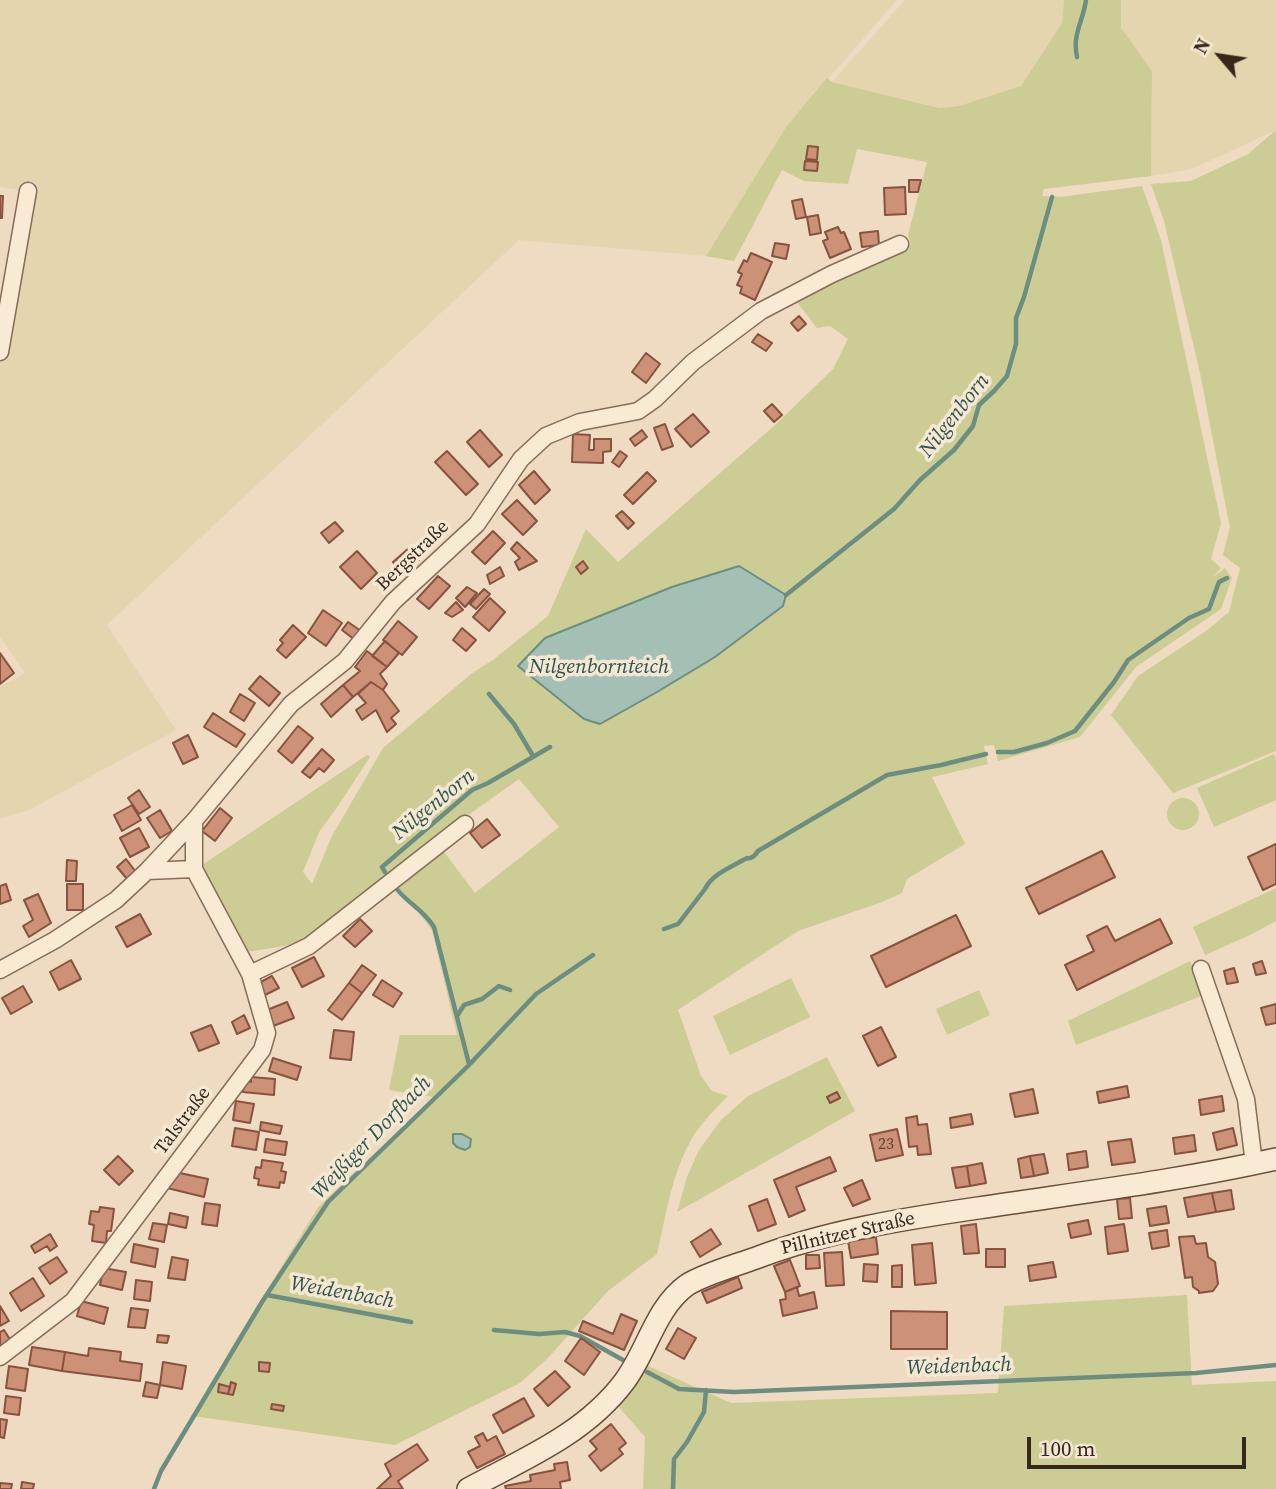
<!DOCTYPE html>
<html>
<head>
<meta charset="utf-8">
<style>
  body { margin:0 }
  #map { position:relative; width:1276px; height:1489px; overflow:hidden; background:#eedbc1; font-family:"Source Serif 4",serif }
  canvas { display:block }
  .north { position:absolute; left:1185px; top:21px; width:70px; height:70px; -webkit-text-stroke:5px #f5e7d1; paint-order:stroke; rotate:299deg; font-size:19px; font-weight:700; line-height:28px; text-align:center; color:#37271d }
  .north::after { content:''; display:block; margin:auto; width:24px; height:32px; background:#37271d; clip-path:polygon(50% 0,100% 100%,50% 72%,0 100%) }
  .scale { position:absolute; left:1027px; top:1437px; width:219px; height:32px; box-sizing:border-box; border:4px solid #37271d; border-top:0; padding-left:9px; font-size:21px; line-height:24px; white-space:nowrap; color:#37271d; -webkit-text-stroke:5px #f5e7d1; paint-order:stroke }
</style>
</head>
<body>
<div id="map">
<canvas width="1276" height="1489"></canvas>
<div class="north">N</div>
<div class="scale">100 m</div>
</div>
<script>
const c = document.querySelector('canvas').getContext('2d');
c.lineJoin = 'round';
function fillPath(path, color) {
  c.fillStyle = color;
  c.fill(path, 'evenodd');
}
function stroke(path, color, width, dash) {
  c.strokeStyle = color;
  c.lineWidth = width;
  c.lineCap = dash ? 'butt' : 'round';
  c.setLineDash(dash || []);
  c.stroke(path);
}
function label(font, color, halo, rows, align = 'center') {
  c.font = font + ' "Source Serif 4",serif';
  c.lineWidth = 7;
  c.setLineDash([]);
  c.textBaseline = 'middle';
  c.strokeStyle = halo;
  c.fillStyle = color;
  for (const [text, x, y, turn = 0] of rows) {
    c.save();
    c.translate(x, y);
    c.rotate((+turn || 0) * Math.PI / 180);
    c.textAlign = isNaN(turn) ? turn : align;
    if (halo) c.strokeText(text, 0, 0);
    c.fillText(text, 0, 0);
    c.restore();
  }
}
const farmland = new Path2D(`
  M 0,0 L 897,0 L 786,127 L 706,256 L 519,240 L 107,625 L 176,730 L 29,810 L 0,819 L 0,687 L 25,673 L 0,637 L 0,352 L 27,191 L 0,187 Z
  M 905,0 L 1064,0 L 1062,23 L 1021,86 L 959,106 L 939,108 L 832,82 Z
  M 1121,0 L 1276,0 L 1276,130 L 1192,169 L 1151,176 L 1152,71 L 1120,28 Z`);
const green = new Path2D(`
  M 1064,0 L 1121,0 L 1121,28 L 1152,71 L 1151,176 L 1044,189 L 1042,196 L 1060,197 L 1142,186 L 1161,240 L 1221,523 L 1211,559 L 1221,568 L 1213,577 L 1225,568 L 1232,578 L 1221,609 L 1136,667 L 1080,737 L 998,761 L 994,745 L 984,746 L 988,764 L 932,777 L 965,844 L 907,879 L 902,893 L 882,902 L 798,931 L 678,1010 L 701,1076 L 712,1091 L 728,1096 C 713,1111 696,1128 687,1148 C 671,1179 665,1220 657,1254 L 608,1291 L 548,1358 L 520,1383 L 395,1445 L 193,1416 L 234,1343 L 319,1206 L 434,1097 L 389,1090 L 400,1035 L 457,1035 L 432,930 L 397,885 L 441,848 L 475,893 L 559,827 L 519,779 L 460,821 L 311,938 L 285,946 L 246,952 L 199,867 L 367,755 L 370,757 L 338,806 L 319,832 L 303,872 L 312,884 L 332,836 L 383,748 L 471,674 L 494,659 L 548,616 L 586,529 L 618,562 L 774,426 L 833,369 L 848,339 L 830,326 L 817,328 L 794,298 L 911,245 L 908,235 L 927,162 L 857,149 L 848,184 L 804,181 L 782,170 L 734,261 L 706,256 L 786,127 L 827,78 L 832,82 L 939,108 L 959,106 L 1021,86 L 1062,23 ZM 739,566 L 783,606 L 715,657 L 657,692 L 584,719 L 568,705 L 575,625 L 672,587 Z
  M 1276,130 L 1276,751 L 1173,793 L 1111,715 L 1138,676 L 1206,631 L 1229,612 L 1240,568 L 1223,555 L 1230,527 L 1227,513 L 1200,373 L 1164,221 L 1151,184 L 1191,181 L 1248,154 Z
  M 1274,754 L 1276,759 L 1276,800 L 1214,827 L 1197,788 Z
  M1167 814a16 16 0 1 1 32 0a16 16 0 1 1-32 0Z
  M 1276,888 L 1276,921 L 1250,935 L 1205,955 L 1193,927 Z
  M 1190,961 L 1204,995 L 1076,1045 L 1068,1021 Z
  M 791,978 L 810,1017 L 730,1055 L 713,1016 Z
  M 979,990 L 990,1015 L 947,1035 L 936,1009 Z
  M 827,1057 L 855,1111 L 677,1212 L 687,1177 L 699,1150 L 721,1120 L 748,1096 Z
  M 1187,1295 L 1192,1385 L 1276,1381 L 1276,1489 L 643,1489 L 645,1437 L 618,1406 L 634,1387 L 646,1365 L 731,1403 L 998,1393 L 1004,1306 Z`);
const water = new Path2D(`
  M 739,566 L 786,595 L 783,606 L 715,657 L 657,692 L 600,724 L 584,719 L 518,666 L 545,638 L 672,587 Z
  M 453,1134 L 462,1134 L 471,1139 L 470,1147 L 465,1150 L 457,1147 L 453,1143 Z`);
const stream = new Path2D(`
  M 1077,57 C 1072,34 1083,22 1086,0
  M 786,595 L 894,509 L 920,480 L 954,450 L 973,426 L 979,405 L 994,391 L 1007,376 L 1016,344 L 1016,318 L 1024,297 L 1052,197
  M 489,694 L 514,724 L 533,756
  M 998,752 L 1014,752 L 1047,743 L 1075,731 L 1114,682 L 1128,660 L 1189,618 L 1209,609 L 1219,582 L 1227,578
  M 385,872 L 382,867 L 472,790 L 488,783 L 550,747
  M 396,888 C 408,904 422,908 434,927 L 469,1064
  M 664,929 L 678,924 L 705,889 C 712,874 733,866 747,858 C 752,859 755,856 758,851 L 887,775 L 941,765 L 986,754
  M 457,1016 L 464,1005 L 482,999 L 499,986 L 510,990
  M 267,1295 L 411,1322
  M 494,1330 L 539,1334 L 565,1332 L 580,1336 L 623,1360
  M 647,1372 L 679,1389 L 734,1392 L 1196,1373 L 1276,1365
  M 154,1489 L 161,1471 L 262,1302 L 328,1202 L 468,1066 L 536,994 L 593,955
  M 673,1489 L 674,1459 L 687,1442 L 704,1412 L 706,1390`);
const building = new Path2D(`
  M 808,146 L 818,147 L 817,160 L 806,159 Z
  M 805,161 L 818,162 L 817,171 L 804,170 Z
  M 909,180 L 921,180 L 918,192 L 909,192 Z
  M 905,187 L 906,214 L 885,215 L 884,188 Z
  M 0,196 L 3,196 L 2,218 L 0,218 Z
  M 802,199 L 806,217 L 796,219 L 792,201 Z
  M 818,215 L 821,233 L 810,235 L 807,217 Z
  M 838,227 L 841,233 L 844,232 L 851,249 L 830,258 L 823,241 L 828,239 L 825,232 Z
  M 878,231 L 879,245 L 862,247 L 860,233 Z
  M 775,243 L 789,245 L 786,259 L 772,256 Z
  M 751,253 L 772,262 L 755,300 L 740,293 L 742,287 L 737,285 L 742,274 L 738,272 L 744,260 L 747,262 Z
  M 799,316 L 806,324 L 798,331 L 791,323 Z
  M 758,334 L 772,343 L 766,351 L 752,342 Z
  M 646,353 L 660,364 L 646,383 L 632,372 Z
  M 772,404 L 782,415 L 774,422 L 764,411 Z
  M 693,414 L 709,432 L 691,447 L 675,429 Z
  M 665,424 L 673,446 L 662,450 L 654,428 Z
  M 480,430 L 502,455 L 489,467 L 467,442 Z
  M 642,430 L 647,437 L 635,446 L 630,439 Z
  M 573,434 L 590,435 L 589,450 L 594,450 L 594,439 L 611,439 L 611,451 L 603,452 L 603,463 L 572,462 Z
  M 447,451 L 478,484 L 466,495 L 435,462 Z
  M 620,451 L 627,456 L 619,467 L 612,462 Z
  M 534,471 L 550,490 L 535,504 L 519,485 Z
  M 647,472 L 656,481 L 633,504 L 624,495 Z
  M 517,500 L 537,521 L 523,535 L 502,514 Z
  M 622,511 L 634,523 L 628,529 L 616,516 Z
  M 335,522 L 343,531 L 329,543 L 321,533 Z
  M 493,531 L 505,543 L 485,564 L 472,552 Z
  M 517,542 L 537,561 L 519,570 L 515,562 L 520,558 L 511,549 Z
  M 409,548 L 419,560 L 403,573 L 393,562 Z
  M 357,551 L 377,573 L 361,589 L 340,567 Z
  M 583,561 L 588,568 L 581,574 L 576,567 Z
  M 500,567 L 504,576 L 490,584 L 487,575 Z
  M 438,576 L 450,586 L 429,609 L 417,599 Z
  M 467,587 L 477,593 L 465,607 L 456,598 Z
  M 484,589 L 490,594 L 476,609 L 470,604 Z
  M 490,598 L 505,612 L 489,631 L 473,617 Z
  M 456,602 L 463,610 L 452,617 L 445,613 Z
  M 323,610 L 342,623 L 326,646 L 308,633 Z
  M 398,621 L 417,637 L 402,655 L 383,640 Z
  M 348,622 L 361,631 L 355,640 L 342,630 Z
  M 293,625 L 306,637 L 286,658 L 277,650 L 283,643 L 280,640 Z
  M 462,628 L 476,640 L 466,651 L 453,640 Z
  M 385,641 L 399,653 L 387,667 L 372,656 Z
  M 367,651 L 387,667 L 380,674 L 387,684 L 383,690 L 371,682 L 353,697 L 343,685 L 360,671 L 355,667 Z
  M 0,653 L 14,673 L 0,684 Z
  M 260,676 L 280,693 L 269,706 L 249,689 Z
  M 371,682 L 383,690 L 399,711 L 391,718 L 396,724 L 387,732 L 376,710 L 362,720 L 356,710 L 366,703 L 358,694 Z
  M 343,685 L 353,697 L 331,717 L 321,704 Z
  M 240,694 L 255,703 L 244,721 L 230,712 Z
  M 213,713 L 245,734 L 236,747 L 204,727 Z
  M 298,726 L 313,738 L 292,763 L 278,751 Z
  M 188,735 L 198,757 L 183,764 L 173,743 Z
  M 322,749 L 334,760 L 324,772 L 319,768 L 310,778 L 302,772 Z
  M 139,790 L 150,807 L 139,814 L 128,798 Z
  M 132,805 L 141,820 L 122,831 L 114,815 Z
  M 220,808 L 232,818 L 215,841 L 202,831 Z
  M 160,810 L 172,831 L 160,838 L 147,818 Z
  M 487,819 L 500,835 L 482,848 L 470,833 Z
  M 139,828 L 149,847 L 130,857 L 120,838 Z
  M 1276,844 L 1276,884 L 1263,890 L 1248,857 Z
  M 1102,851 L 1115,877 L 1039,914 L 1026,888 Z
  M 126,859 L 136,872 L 127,879 L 117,867 Z
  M 67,860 L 77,861 L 76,881 L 66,881 Z
  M 6,884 L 11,900 L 0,904 L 0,886 Z
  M 67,884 L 83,884 L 83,910 L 67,910 Z
  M 38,894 L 51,923 L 29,937 L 23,926 L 33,920 L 24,900 Z
  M 140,914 L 151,934 L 127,947 L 116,927 Z
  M 956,915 L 971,946 L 886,987 L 871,956 Z
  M 360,919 L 372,931 L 355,947 L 343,936 Z
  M 1160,919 L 1172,943 L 1077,990 L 1065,965 L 1094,951 L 1087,936 L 1107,926 L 1115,941 Z
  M 314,957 L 324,976 L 302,987 L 292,968 Z
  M 71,960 L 81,979 L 59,990 L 50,972 Z
  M 1262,961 L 1266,973 L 1256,975 L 1253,964 Z
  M 362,965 L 376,975 L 362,993 L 349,983 Z
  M 1234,968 L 1238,982 L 1227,984 L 1224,971 Z
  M 272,976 L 279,988 L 265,995 L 259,983 Z
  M 382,980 L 402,993 L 393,1007 L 373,995 Z
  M 349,983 L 362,993 L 342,1020 L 328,1010 Z
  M 23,986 L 32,1002 L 11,1014 L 2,998 Z
  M 287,1002 L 294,1018 L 273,1026 L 267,1010 Z
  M 1276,1004 L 1276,1023 L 1266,1025 L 1261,1008 Z
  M 244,1015 L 250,1028 L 237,1034 L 232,1022 Z
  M 211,1025 L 219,1043 L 199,1051 L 191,1033 Z
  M 881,1027 L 896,1057 L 878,1066 L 863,1036 Z
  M 334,1030 L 354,1032 L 351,1060 L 330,1058 Z
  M 273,1058 L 301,1067 L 297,1080 L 269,1071 Z
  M 251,1077 L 275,1079 L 274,1095 L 243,1092 L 244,1081 L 251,1082 Z
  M 1127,1086 L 1129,1097 L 1099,1103 L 1097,1092 Z
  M 1033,1089 L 1038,1113 L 1015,1117 L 1010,1094 Z
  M 837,1092 L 840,1098 L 830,1103 L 827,1097 Z
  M 1222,1096 L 1224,1111 L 1201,1115 L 1199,1100 Z
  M 236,1101 L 254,1104 L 250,1123 L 233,1120 Z
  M 971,1114 L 973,1124 L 951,1128 L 950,1118 Z
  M 917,1116 L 918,1125 L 927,1124 L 931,1154 L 918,1155 L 917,1146 L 909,1147 L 906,1118 Z
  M 261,1122 L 282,1126 L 280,1134 L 260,1130 Z
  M 235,1128 L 259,1132 L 256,1150 L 232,1146 Z
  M 1233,1128 L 1237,1145 L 1217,1150 L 1213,1133 Z
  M 897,1129 L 903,1155 L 876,1161 L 870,1135 Z
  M 1194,1135 L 1196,1151 L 1175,1154 L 1173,1138 Z
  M 266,1139 L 287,1142 L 285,1155 L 264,1152 Z
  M 1131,1139 L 1135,1162 L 1112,1165 L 1108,1142 Z
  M 1086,1151 L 1088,1167 L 1069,1170 L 1067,1154 Z
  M 1044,1154 L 1048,1173 L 1034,1176 L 1030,1156 Z
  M 118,1156 L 133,1171 L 119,1185 L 104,1170 Z
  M 1030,1156 L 1034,1176 L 1021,1178 L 1018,1159 Z
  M 830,1157 L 836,1171 L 796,1187 L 805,1210 L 789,1217 L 774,1180 Z
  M 262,1160 L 283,1163 L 281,1171 L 286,1172 L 284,1183 L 280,1182 L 279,1188 L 258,1185 L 259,1179 L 254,1178 L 256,1167 L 261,1168 Z
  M 982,1163 L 986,1183 L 970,1186 L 967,1166 Z
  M 967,1166 L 970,1186 L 956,1188 L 952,1168 Z
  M 175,1172 L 208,1179 L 204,1197 L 163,1187 Z
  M 862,1180 L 870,1199 L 853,1206 L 844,1188 Z
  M 1231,1190 L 1234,1209 L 1216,1212 L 1212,1193 Z
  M 1212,1193 L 1216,1212 L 1188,1217 L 1184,1198 Z
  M 1130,1198 L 1132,1218 L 1119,1219 L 1117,1199 Z
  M 767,1199 L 776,1224 L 758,1231 L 749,1206 Z
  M 205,1203 L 220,1205 L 217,1226 L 202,1224 Z
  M 1166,1206 L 1169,1223 L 1150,1226 L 1147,1209 Z
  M 100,1207 L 114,1209 L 111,1231 L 107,1231 L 106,1243 L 92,1241 L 94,1225 L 89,1224 L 91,1211 L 99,1212 Z
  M 170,1213 L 188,1217 L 186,1228 L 168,1224 Z
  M 1088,1220 L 1091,1234 L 1071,1238 L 1068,1224 Z
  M 153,1223 L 167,1225 L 164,1242 L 149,1239 Z
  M 976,1224 L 979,1253 L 964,1254 L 961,1226 Z
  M 1124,1224 L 1128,1251 L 1108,1254 L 1105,1227 Z
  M 711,1229 L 721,1244 L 700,1257 L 691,1242 Z
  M 1167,1230 L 1169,1246 L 1152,1249 L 1149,1233 Z
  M 50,1234 L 57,1246 L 50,1251 L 47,1246 L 35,1253 L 31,1246 Z
  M 1194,1236 L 1196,1244 L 1206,1243 L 1208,1257 L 1215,1262 L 1218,1284 L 1213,1291 L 1199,1293 L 1199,1291 L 1193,1287 L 1192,1277 L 1185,1278 L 1179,1237 Z
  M 876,1237 L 878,1254 L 851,1258 L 848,1241 Z
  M 932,1243 L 936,1283 L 915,1285 L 912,1245 Z
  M 134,1244 L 158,1249 L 155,1267 L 131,1262 Z
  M 986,1249 L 1005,1249 L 1005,1267 L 986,1267 Z
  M 842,1252 L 844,1285 L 826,1286 L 824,1253 Z
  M 806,1255 L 819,1255 L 820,1268 L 806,1269 Z
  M 57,1257 L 67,1272 L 50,1284 L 39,1268 Z
  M 172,1257 L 188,1260 L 185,1280 L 168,1278 Z
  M 790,1260 L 800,1286 L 785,1292 L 774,1266 Z
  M 1053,1262 L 1056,1277 L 1030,1281 L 1028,1266 Z
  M 864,1264 L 878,1265 L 877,1282 L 863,1281 Z
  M 902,1265 L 902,1287 L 892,1287 L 892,1266 Z
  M 103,1268 L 126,1272 L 122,1290 L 100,1285 Z
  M 738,1277 L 742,1288 L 707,1303 L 702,1292 Z
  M 33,1278 L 44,1296 L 21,1311 L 10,1293 Z
  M 136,1280 L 152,1282 L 150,1301 L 134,1299 Z
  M 797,1287 L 799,1296 L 814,1292 L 817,1308 L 783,1316 L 780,1300 L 786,1299 L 785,1292 Z
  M 81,1301 L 108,1308 L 104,1324 L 77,1316 Z
  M 0,1306 L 9,1321 L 0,1326 Z
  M 131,1308 L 148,1310 L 145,1328 L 128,1327 Z
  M 891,1311 L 947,1312 L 947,1349 L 891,1349 Z
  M 621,1314 L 637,1321 L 624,1350 L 579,1331 L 583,1321 L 613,1334 Z
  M 678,1328 L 696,1338 L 684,1359 L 666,1349 Z
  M 4,1330 L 11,1341 L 0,1347 L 0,1332 Z
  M 158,1335 L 169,1336 L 167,1343 L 157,1342 Z
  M 581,1338 L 600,1352 L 584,1375 L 565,1361 Z
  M 32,1347 L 65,1352 L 62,1371 L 29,1365 Z
  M 89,1348 L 121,1352 L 120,1361 L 142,1364 L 140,1381 L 62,1371 L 65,1352 L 88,1356 Z
  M 163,1362 L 186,1366 L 182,1389 L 160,1385 Z
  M 259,1362 L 270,1363 L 269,1372 L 259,1371 Z
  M 9,1366 L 28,1369 L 25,1391 L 6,1388 Z
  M 555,1371 L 570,1387 L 548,1406 L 534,1389 Z
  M 146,1382 L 160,1385 L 157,1398 L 143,1396 Z
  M 231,1382 L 236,1384 L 233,1395 L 228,1394 Z
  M 219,1384 L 230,1387 L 228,1394 L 218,1392 Z
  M 6,1396 L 21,1398 L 19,1415 L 4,1413 Z
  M 524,1398 L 534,1416 L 503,1433 L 493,1415 Z
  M 272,1404 L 284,1406 L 283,1411 L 271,1409 Z
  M 0,1419 L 7,1420 L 4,1438 L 0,1437 Z
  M 611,1424 L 626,1443 L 619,1449 L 623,1454 L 601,1471 L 589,1456 L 597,1449 L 590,1441 Z
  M 483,1433 L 487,1441 L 496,1436 L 505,1454 L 477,1468 L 468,1452 L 480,1446 L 475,1437 Z
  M 417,1444 L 428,1460 L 398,1481 L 403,1489 L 377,1489 L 391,1476 L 385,1464 Z
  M 567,1462 L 570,1480 L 560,1482 L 561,1489 L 506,1489 L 505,1486 L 531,1481 L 530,1475 L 555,1470 L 554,1464 Z
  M 22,1482 L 34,1484 L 33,1489 L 21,1489 Z
  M 0,1483 L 12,1484 L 11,1489 L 0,1489 Z`);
const street = new Path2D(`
  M 0,352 L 28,191
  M 147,871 L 194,869
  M 1201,969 L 1246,1099 L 1254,1164
  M 0,970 L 55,940 L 116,900 L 147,871 L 194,821 L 291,704 L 345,661 L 393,602 L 477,524 L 521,459 L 546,436 L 580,422 L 638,411 L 655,399 L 693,362 L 761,311 L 832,274 L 900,244
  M 250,974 L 309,946 L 465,824
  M 0,1357 L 73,1301 L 262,1050 L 267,1033 L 250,974 L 194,869 L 194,821`);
const secondary = new Path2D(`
  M 468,1489 C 524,1459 585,1434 624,1382 C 647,1352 655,1308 687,1285 C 704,1274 737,1265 756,1258 C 827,1231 903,1219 978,1208 C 1077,1193 1178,1181 1276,1159`);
const numberNames = [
  ["23",886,1145]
];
const streetNames = [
  ["Bergstraße",413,556,-44],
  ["Talstraße",183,1121,-53],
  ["Pillnitzer Straße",848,1234,-13]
];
const waterNames = [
  ["Nilgenborn",955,416,-52],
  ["Nilgenbornteich",599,668],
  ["Nilgenborn",434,805,-39],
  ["Weißiger Dorfbach",372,1138,-46],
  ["Weidenbach",342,1293,10],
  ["Weidenbach",959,1367,-2]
];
fillPath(farmland, '#e4d5ae');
fillPath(green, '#cccc95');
fillPath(water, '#a4c0b5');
stroke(water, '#6b8e81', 2);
stroke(stream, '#6b8e81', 4.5);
fillPath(building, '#cc9177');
stroke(building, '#87533e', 2);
stroke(street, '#876c59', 19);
stroke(secondary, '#694d3c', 24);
stroke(street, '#f9ead4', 16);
stroke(secondary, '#f9ead4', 21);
label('16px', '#5c4234', null, numberNames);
label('19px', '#37271d', '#f5e7d1', streetNames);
label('italic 21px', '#2c574f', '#f5e7d1', waterNames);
</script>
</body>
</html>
